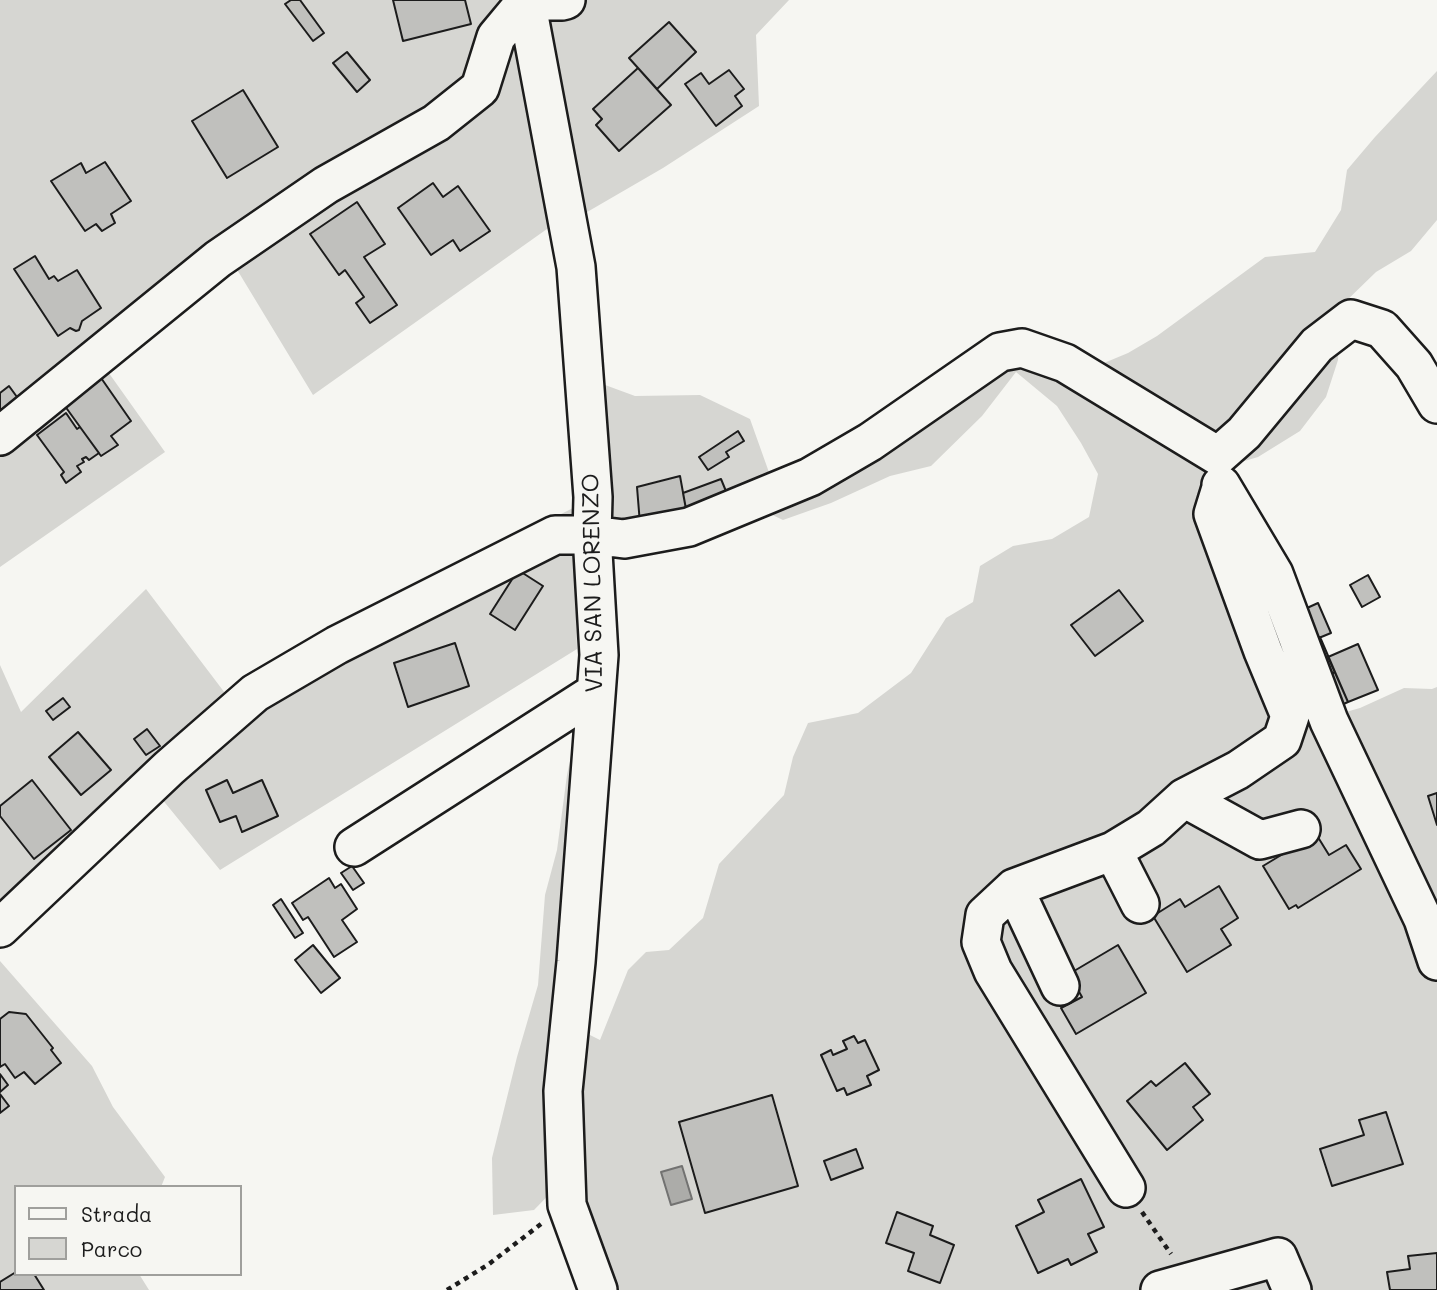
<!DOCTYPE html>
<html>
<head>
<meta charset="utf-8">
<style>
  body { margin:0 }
  #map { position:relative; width:1437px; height:1290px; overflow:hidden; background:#f6f6f2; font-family:Mali,sans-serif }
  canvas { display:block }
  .legend { position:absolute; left:14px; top:1185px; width:228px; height:91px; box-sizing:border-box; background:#f6f6f2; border:2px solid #9f9f9c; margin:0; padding:9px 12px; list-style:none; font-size:21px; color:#1c1c1c }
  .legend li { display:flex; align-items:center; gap:14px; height:35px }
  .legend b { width:35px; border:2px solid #9f9f9c }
</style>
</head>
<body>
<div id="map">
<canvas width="1437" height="1290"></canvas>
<ul class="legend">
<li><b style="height:9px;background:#f6f6f2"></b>Strada</li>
<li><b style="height:19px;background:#d6d6d2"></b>Parco</li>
</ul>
</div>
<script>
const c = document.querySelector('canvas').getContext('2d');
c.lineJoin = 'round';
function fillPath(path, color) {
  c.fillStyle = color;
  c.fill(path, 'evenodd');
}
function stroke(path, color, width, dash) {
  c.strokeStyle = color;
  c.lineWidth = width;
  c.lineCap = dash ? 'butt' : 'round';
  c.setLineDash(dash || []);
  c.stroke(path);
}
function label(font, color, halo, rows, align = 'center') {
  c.font = font + ' Mali,sans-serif';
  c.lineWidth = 6;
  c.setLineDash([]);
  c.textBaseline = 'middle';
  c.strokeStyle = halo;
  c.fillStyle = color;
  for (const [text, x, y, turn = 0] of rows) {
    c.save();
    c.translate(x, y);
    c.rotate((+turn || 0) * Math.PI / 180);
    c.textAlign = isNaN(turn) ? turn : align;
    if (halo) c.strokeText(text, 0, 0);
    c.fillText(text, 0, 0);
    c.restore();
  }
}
const green = new Path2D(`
  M 0,0 L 507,0 L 554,224 L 313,395 L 233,263 L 106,369 L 165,452 L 0,567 Z
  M 545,0 L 789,0 L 756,35 L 759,106 L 663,168 L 582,215 Z
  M 1437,71 L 1437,220 L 1411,251 L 1376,272 L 1340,307 L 1338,360 L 1326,397 L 1300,431 L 1258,457 L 1204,473 L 1243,542 L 1321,719 L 1360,708 L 1404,688 L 1432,689 L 1437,687 L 1437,1290 L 611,1290 L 591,1233 L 578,1165 L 534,1210 L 493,1215 L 492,1158 L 517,1057 L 538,985 L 545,895 L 557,850 L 567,775 L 579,717 L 586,1033 L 600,1040 L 628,970 L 646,952 L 669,950 L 703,918 L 719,864 L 784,795 L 793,757 L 808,723 L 858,713 L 911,673 L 946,618 L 973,602 L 980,566 L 1013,546 L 1052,539 L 1089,517 L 1098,474 L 1081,443 L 1057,406 L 1016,372 L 982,416 L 931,466 L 890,476 L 831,503 L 783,520 L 741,500 L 608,531 L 597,382 L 635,396 L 700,395 L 750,419 L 771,478 L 858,429 L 909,396 L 1067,351 L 1104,363 L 1128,353 L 1157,336 L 1265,257 L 1315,252 L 1341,210 L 1347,170 L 1375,137 Z
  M 573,508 L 577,649 L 220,870 L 157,793 L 0,940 L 0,665 L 21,712 L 146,589 L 228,697 L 324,634 Z
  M 0,961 L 92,1066 L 113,1107 L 165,1177 L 161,1187 L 16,1187 L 16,1274 L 139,1274 L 149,1290 L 0,1290 Z`);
const water = new Path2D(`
  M 682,1166 L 692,1199 L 671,1205 L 661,1172 Z`);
const building = new Path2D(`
  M 291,0 L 300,0 L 324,33 L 313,41 L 285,4 Z
  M 393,0 L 465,0 L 471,24 L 403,41 Z
  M 669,22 L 696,52 L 657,89 L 629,58 Z
  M 347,52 L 370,80 L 357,92 L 333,63 Z
  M 638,68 L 671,105 L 619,151 L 596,125 L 602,119 L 593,109 Z
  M 729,70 L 744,89 L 735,96 L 742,106 L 716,126 L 685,84 L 701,73 L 709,84 Z
  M 243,90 L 278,147 L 227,178 L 192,121 Z
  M 105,162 L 131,201 L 111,214 L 115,223 L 102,231 L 96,224 L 85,231 L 51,181 L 81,163 L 86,173 Z
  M 433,183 L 443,197 L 458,186 L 490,231 L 460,251 L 453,240 L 431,255 L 398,208 Z
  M 357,202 L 385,244 L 364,257 L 397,305 L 370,323 L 356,303 L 364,297 L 345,270 L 339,275 L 310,234 Z
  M 35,256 L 49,279 L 54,276 L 58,281 L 77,270 L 101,308 L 82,321 L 79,330 L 76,331 L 70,328 L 58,336 L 14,269 Z
  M 99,375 L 131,421 L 111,436 L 118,445 L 101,456 L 62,402 Z
  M 9,386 L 25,408 L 0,427 L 0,393 Z
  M 66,413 L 77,429 L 80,427 L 99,453 L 89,460 L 86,457 L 82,459 L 84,462 L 77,466 L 81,472 L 66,483 L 61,475 L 64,472 L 37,435 Z
  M 738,431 L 744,441 L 726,452 L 729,457 L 708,470 L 699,457 Z
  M 680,476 L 688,520 L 640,524 L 637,487 Z
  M 721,479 L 730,501 L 688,520 L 683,493 Z
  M 518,570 L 543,586 L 515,630 L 490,614 Z
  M 1368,575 L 1380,597 L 1362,607 L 1350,585 Z
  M 1119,590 L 1143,621 L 1095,656 L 1071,625 Z
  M 1318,603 L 1331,633 L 1309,642 L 1296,613 Z
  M 1320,637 L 1335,672 L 1324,677 L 1309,642 Z
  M 455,643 L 469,686 L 408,707 L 394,663 Z
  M 1358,644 L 1378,690 L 1348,702 L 1328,657 Z
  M 1335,672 L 1348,702 L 1337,707 L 1324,677 Z
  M 63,698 L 70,707 L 53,720 L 46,711 Z
  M 147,729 L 160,746 L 146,755 L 134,739 Z
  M 78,732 L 111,770 L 81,795 L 49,757 Z
  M 32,780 L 71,830 L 34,859 L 0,816 L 0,806 Z
  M 227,780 L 233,793 L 262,780 L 278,816 L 242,832 L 236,816 L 220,822 L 206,790 Z
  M 1437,793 L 1437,825 L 1428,796 Z
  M 1316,834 L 1329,855 L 1346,845 L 1361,869 L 1298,908 L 1296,905 L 1289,909 L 1263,866 Z
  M 352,866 L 364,883 L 353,890 L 341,873 Z
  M 329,878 L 335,888 L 341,884 L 357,909 L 342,920 L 357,942 L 334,957 L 308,917 L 303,920 L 292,903 Z
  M 1219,886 L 1238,918 L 1221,929 L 1231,945 L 1187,972 L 1153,916 L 1180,899 L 1185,907 Z
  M 281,899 L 303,933 L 295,938 L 273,905 Z
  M 313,945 L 340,978 L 321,993 L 295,960 Z
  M 1118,945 L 1146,993 L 1076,1034 L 1061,1008 L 1082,997 L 1069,974 Z
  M 9,1012 L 26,1014 L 53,1048 L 51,1050 L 61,1063 L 35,1084 L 24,1072 L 15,1078 L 5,1064 L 0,1067 L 0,1019 Z
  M 854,1036 L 858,1043 L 865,1040 L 879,1070 L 867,1076 L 871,1085 L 847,1095 L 844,1088 L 837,1091 L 821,1055 L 831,1050 L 833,1055 L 847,1049 L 843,1041 Z
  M 1185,1063 L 1210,1094 L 1193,1107 L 1203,1120 L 1167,1150 L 1127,1101 L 1151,1081 L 1156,1086 Z
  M 0,1074 L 8,1085 L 0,1092 Z
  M 0,1094 L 9,1106 L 0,1113 Z
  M 772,1095 L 798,1186 L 705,1213 L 679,1122 Z
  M 1386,1112 L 1403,1164 L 1332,1186 L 1320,1149 L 1364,1135 L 1359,1120 Z
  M 856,1149 L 863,1168 L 831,1180 L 824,1161 Z
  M 1081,1179 L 1104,1227 L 1088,1234 L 1097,1252 L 1071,1265 L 1068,1259 L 1038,1273 L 1016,1226 L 1044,1212 L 1038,1200 Z
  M 897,1212 L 933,1226 L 930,1235 L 954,1245 L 940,1283 L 908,1271 L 914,1253 L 886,1243 Z
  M 1437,1253 L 1437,1290 L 1390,1290 L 1387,1272 L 1410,1269 L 1408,1256 Z
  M 16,1272 L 16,1274 L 34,1274 L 44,1290 L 0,1290 L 0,1282 Z`);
const path = new Path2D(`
  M 1142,1212 L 1171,1254
  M 447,1290 L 489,1264 L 541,1224`);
const minor = new Path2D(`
  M 526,0 L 576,267 L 593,497 L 592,535 L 599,655 L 576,962 L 563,1091 L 567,1205 L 598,1290
  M 0,436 L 218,259 L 326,185 L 436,123 L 480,88 L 496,37 L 526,1 L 562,1 L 566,0
  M 1221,485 L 1274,574 L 1329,721 L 1423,919 L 1437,961
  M 1184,798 L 1260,840 L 1301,829
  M 354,847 L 596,692
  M 1113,851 L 1140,904
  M 1014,888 L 1060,986
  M 0,928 L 169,768 L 255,693 L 337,645 L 555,535 L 592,535 L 624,539 L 689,527 L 810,477 L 870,442 L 1000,352 L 1022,348 L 1065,363 L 1218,456 L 1244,433 L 1317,345 L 1351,319 L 1382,329 L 1414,365 L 1437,404
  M 1126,1188 L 993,971 L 981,942 L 985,915 L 1014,888 L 1113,851 L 1151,828 L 1184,798 L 1238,770 L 1282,740 L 1290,716 L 1263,651 L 1213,514 L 1221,488
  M 1160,1290 L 1278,1257 L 1292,1290`);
const streetNames = [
  ["VIA SAN LORENZO",593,583,-91]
];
fillPath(green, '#d6d6d2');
fillPath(water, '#acaca9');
stroke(water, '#727271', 2);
fillPath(building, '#c0c0bd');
stroke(building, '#1c1c1c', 2);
stroke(minor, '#1c1c1c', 42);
stroke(path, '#1c1c1c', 4.5, [5, 5]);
stroke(minor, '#f6f6f2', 37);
label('24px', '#1c1c1c', '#f6f6f2', streetNames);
</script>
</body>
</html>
